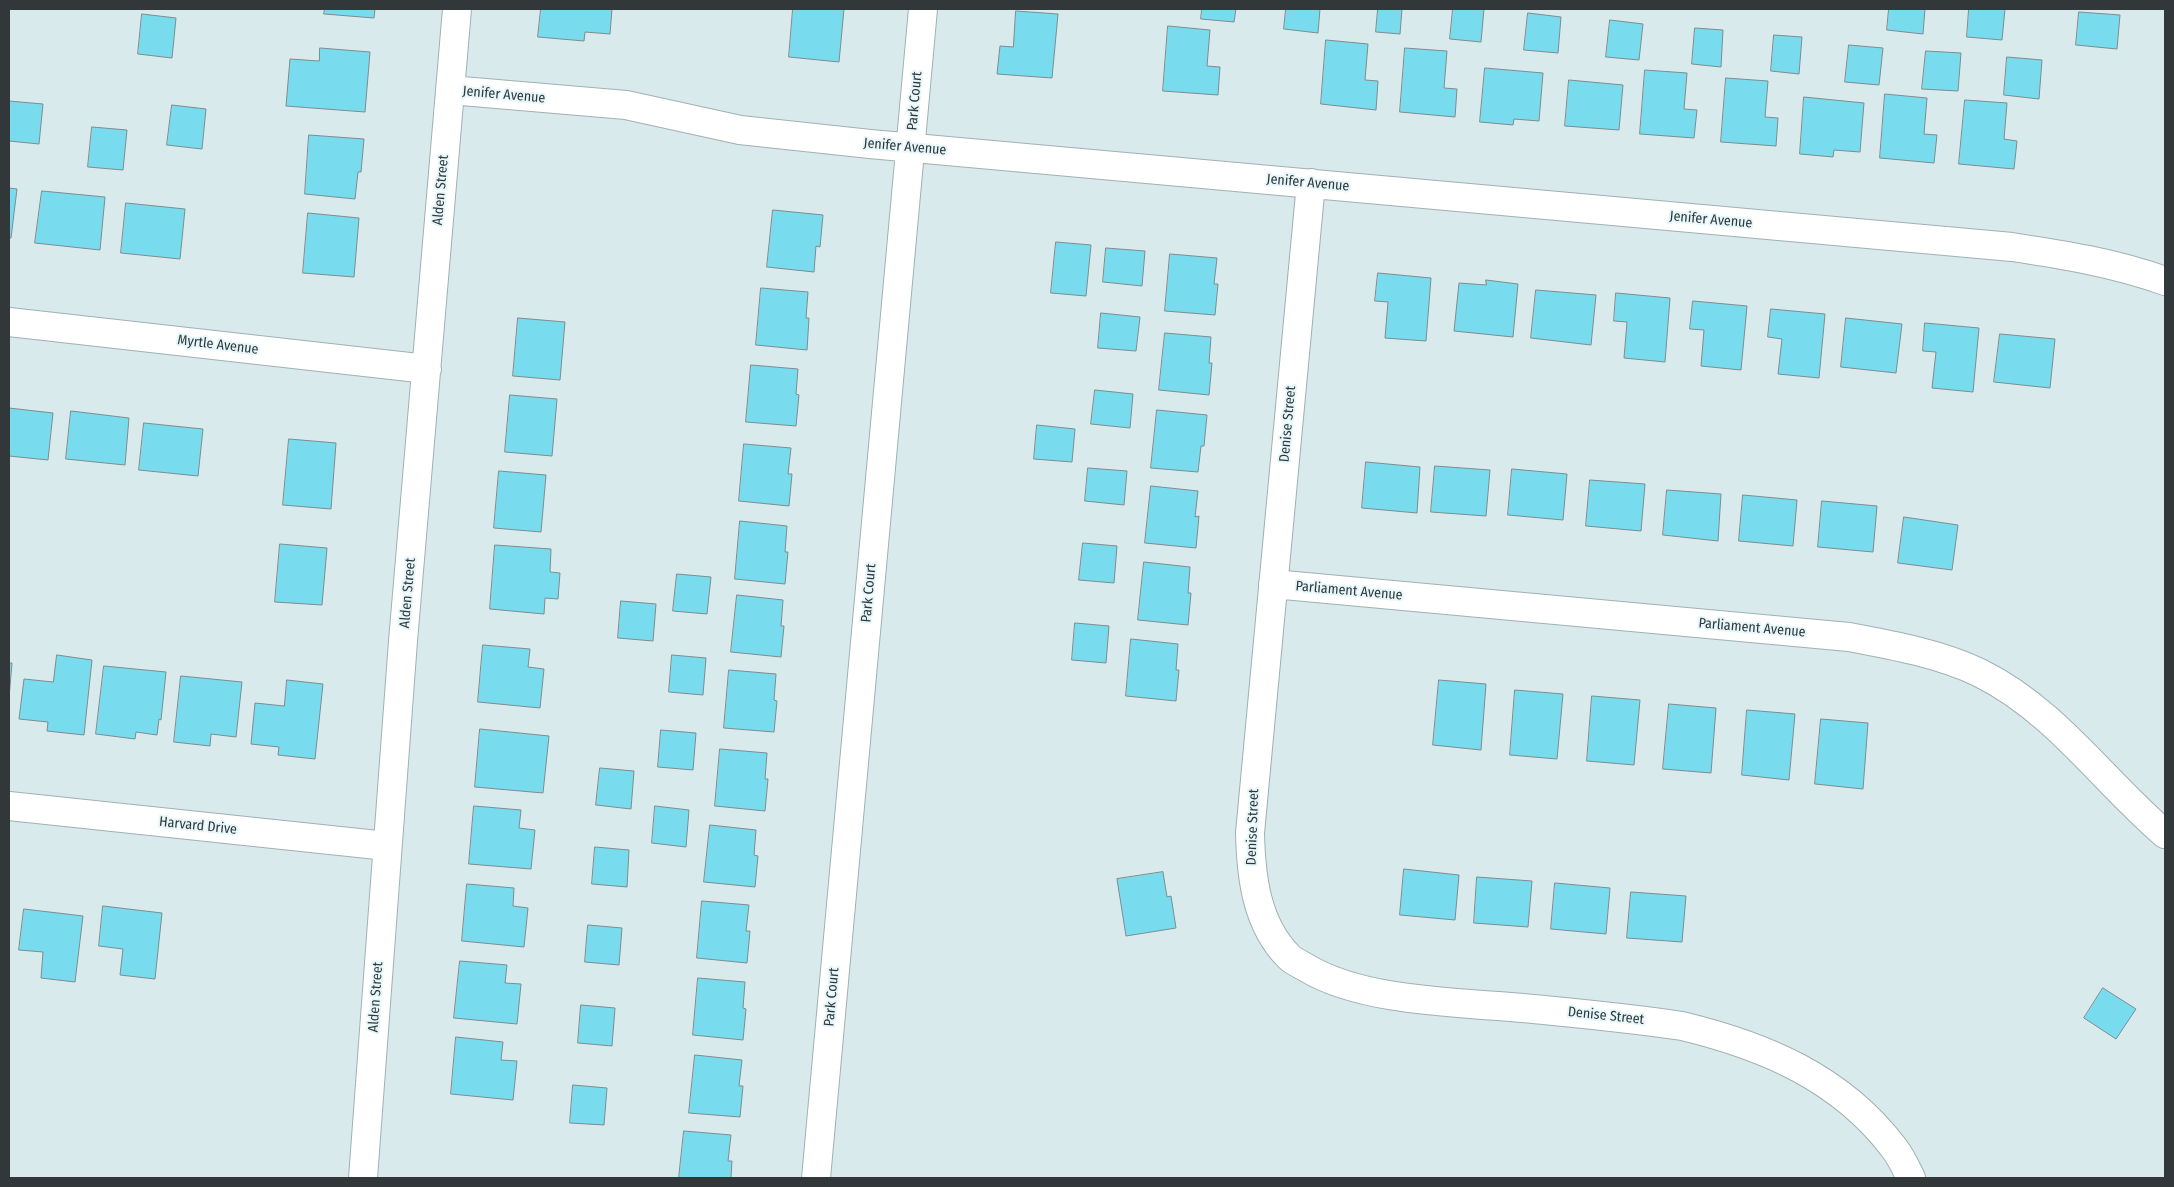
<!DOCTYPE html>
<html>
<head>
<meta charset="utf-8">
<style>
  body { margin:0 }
  #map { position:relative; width:2174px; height:1187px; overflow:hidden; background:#d9eaed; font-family:"Fira Sans Condensed",sans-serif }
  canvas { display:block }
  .frame { position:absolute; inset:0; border:10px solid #32383a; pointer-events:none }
</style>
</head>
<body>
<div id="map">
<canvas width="2174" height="1187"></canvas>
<div class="frame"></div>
</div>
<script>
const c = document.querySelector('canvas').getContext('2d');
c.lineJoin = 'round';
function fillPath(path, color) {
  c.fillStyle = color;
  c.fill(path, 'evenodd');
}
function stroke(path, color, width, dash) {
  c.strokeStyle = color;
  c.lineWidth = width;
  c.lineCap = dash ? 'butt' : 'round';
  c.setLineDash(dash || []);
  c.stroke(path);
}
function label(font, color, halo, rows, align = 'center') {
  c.font = font + ' "Fira Sans Condensed",sans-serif';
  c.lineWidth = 4;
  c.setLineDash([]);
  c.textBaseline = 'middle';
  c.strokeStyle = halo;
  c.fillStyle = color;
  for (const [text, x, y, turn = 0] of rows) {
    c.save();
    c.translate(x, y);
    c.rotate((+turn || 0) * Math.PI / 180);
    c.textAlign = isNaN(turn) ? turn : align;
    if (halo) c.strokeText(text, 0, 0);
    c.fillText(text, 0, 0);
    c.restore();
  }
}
const building = new Path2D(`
  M 325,9 L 375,9 L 374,18 L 324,14 Z
  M 541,9 L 612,9 L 610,34 L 585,32 L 584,41 L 538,37 Z
  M 793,9 L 844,9 L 839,62 L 789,57 Z
  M 1202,9 L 1236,9 L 1234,22 L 1201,19 Z
  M 1286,9 L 1320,9 L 1318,33 L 1284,29 Z
  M 1378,9 L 1402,9 L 1400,34 L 1376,32 Z
  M 1453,9 L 1484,9 L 1481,42 L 1450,39 Z
  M 1889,9 L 1925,9 L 1923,34 L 1887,30 Z
  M 1969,9 L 2005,9 L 2002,40 L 1967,37 Z
  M 1016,11 L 1058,14 L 1052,78 L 997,74 L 1000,46 L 1013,47 Z
  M 2079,12 L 2120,15 L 2117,49 L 2076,45 Z
  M 1528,13 L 1561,17 L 1558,53 L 1524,50 Z
  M 142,14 L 176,18 L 172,58 L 138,54 Z
  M 1610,20 L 1643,24 L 1639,60 L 1606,57 Z
  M 1168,26 L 1210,30 L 1207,66 L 1220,67 L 1218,95 L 1163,91 Z
  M 1695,28 L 1723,30 L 1721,67 L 1692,64 Z
  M 1774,35 L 1802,37 L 1799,74 L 1771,71 Z
  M 1326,40 L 1368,44 L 1365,80 L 1378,81 L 1376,110 L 1321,104 Z
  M 1849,45 L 1883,48 L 1879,85 L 1845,82 Z
  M 320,48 L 370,52 L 365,112 L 286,106 L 290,59 L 319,61 Z
  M 1405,48 L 1447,51 L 1444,88 L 1457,89 L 1455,117 L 1400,112 Z
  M 1926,51 L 1961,53 L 1958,91 L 1922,89 Z
  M 2007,57 L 2042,60 L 2039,99 L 2004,95 Z
  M 1485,68 L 1543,73 L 1539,121 L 1514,119 L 1513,125 L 1480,122 Z
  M 1645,70 L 1687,73 L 1684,109 L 1697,110 L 1694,138 L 1640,134 Z
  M 1726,78 L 1768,81 L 1765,117 L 1778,118 L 1776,146 L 1721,142 Z
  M 1569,80 L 1623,85 L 1619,130 L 1565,126 Z
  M 1885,94 L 1927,98 L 1924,134 L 1937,135 L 1934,163 L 1880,158 Z
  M 1804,97 L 1864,103 L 1860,152 L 1834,150 L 1833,157 L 1800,154 Z
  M 1965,100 L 2007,103 L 2004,139 L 2017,141 L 2014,169 L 1959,164 Z
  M 9,101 L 43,104 L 39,144 L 9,141 Z
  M 172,105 L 206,109 L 202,149 L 167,145 Z
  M 92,127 L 127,130 L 123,170 L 88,167 Z
  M 309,135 L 364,139 L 361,172 L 358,172 L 355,199 L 305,194 Z
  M 9,188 L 17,189 L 11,238 L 9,238 Z
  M 42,191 L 105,197 L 100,250 L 35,243 Z
  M 126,203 L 185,209 L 180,259 L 121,253 Z
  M 773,210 L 823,215 L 820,247 L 816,246 L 814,272 L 767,267 Z
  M 308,213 L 359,218 L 354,277 L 303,273 Z
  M 1056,242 L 1091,245 L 1086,296 L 1051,293 Z
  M 1106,248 L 1145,251 L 1142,286 L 1103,282 Z
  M 1170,254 L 1217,258 L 1214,284 L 1218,284 L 1215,315 L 1165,311 Z
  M 1378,273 L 1431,278 L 1426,341 L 1385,338 L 1388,302 L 1375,301 Z
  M 1486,280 L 1518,284 L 1513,337 L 1454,331 L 1459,283 L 1486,285 Z
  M 761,288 L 808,292 L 806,318 L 809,318 L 807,350 L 756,345 Z
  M 1536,290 L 1596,295 L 1591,345 L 1531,338 Z
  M 1616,293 L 1670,298 L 1665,362 L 1624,358 L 1627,322 L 1614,321 Z
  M 1693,301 L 1747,306 L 1741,370 L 1701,366 L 1704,330 L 1690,329 Z
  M 1771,309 L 1825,314 L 1819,378 L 1778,374 L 1782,339 L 1768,337 Z
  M 1101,313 L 1140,317 L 1136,351 L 1098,348 Z
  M 518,318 L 565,322 L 560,380 L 513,376 Z
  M 1846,318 L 1902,324 L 1896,373 L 1841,367 Z
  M 1925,323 L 1979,328 L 1973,392 L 1932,388 L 1936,352 L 1923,351 Z
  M 1165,333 L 1211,337 L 1209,363 L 1212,363 L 1209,395 L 1159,390 Z
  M 2000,334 L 2055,339 L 2050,388 L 1994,382 Z
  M 751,365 L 798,369 L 796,394 L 799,395 L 796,426 L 746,422 Z
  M 1095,390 L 1133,394 L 1130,428 L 1091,424 Z
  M 510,395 L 557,399 L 552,456 L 505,452 Z
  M 9,408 L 53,413 L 48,460 L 9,456 Z
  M 1157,410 L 1207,415 L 1204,446 L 1201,446 L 1198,472 L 1151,468 Z
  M 71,411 L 129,418 L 125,465 L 66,459 Z
  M 144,423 L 203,429 L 198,476 L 139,470 Z
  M 1037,425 L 1075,429 L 1072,462 L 1034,459 Z
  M 289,439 L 336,443 L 331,509 L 283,505 Z
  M 744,444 L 791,448 L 788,474 L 792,474 L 789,506 L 739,501 Z
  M 1366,462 L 1420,467 L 1417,513 L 1362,508 Z
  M 1435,466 L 1490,470 L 1486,516 L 1431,512 Z
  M 1088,468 L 1127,471 L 1124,505 L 1085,501 Z
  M 1512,469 L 1567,474 L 1563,520 L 1508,515 Z
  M 499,471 L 546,475 L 541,532 L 494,528 Z
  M 1590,480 L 1645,484 L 1641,531 L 1586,526 Z
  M 1151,486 L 1198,491 L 1195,517 L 1199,516 L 1196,548 L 1145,543 Z
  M 1667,490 L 1721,494 L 1718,541 L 1663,535 Z
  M 1743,495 L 1797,500 L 1793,546 L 1739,541 Z
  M 1822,501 L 1877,506 L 1873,552 L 1818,547 Z
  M 1904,517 L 1958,525 L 1952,570 L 1898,563 Z
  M 740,521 L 787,526 L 785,552 L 788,552 L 785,584 L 735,579 Z
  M 1083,543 L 1117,546 L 1114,583 L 1079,580 Z
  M 280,544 L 327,548 L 322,605 L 275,602 Z
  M 495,545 L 551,549 L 550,572 L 560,573 L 558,599 L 545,598 L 544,614 L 490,609 Z
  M 1144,562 L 1190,567 L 1188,593 L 1191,593 L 1188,625 L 1138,620 Z
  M 677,574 L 711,577 L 707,614 L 673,611 Z
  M 737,595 L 783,600 L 781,626 L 784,626 L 781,657 L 731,652 Z
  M 621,601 L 656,604 L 653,641 L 618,638 Z
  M 1075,623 L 1109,626 L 1106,663 L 1072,660 Z
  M 1131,639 L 1178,644 L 1176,670 L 1179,670 L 1176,701 L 1126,696 Z
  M 483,645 L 530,649 L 528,667 L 544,669 L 540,708 L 478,702 Z
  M 57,655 L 92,660 L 84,735 L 47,731 L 48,722 L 19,719 L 24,679 L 53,682 Z
  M 672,655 L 706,658 L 703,695 L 669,692 Z
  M 9,663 L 12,663 L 9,698 Z
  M 104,666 L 166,672 L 161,720 L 159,719 L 157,735 L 136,732 L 135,739 L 96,734 Z
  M 729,670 L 776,674 L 774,700 L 777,701 L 774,732 L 724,728 Z
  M 181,676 L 242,682 L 236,737 L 211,734 L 210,746 L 174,742 Z
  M 287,680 L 323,684 L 315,759 L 278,755 L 279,747 L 251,744 L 255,703 L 284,706 Z
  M 1439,680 L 1486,684 L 1481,750 L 1433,745 Z
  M 1515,690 L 1563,694 L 1557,759 L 1510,755 Z
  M 1592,696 L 1640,700 L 1634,765 L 1587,761 Z
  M 1669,704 L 1716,708 L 1711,773 L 1663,769 Z
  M 1747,710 L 1795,714 L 1789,780 L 1742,775 Z
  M 1821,719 L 1868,723 L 1863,789 L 1815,784 Z
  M 480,729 L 549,736 L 543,793 L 475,787 Z
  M 661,730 L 696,733 L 693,770 L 658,767 Z
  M 720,749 L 767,753 L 765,779 L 768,779 L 765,811 L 715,806 Z
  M 600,768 L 634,771 L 631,809 L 596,805 Z
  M 474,806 L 521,810 L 519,828 L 535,830 L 531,869 L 469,864 Z
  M 655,806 L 689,810 L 686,847 L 652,843 Z
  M 710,825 L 756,830 L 754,855 L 758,856 L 755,887 L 704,882 Z
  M 595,847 L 629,850 L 627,887 L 592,884 Z
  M 1404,869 L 1459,875 L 1455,920 L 1400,915 Z
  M 1163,872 L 1167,897 L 1171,896 L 1176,928 L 1126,936 L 1117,879 Z
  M 1477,877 L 1532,881 L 1528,927 L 1474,923 Z
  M 1555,883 L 1610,888 L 1606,934 L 1551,929 Z
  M 467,884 L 514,888 L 513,906 L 528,908 L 524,947 L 462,941 Z
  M 1631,892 L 1686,896 L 1682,942 L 1627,938 Z
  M 702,901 L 749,905 L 746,931 L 750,931 L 747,963 L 697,958 Z
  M 103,906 L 162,913 L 155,979 L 120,975 L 123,949 L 99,946 Z
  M 24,909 L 83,916 L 75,982 L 41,978 L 43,952 L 19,950 Z
  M 588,925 L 622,928 L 619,965 L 585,962 Z
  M 460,961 L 507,965 L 505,983 L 521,984 L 517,1024 L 454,1018 Z
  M 698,978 L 745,982 L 743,1008 L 746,1009 L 743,1040 L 693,1035 Z
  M 2103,988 L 2136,1009 L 2116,1039 L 2084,1018 Z
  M 581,1005 L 615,1008 L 612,1046 L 578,1043 Z
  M 456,1037 L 503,1042 L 501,1060 L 517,1061 L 513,1100 L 451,1094 Z
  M 695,1055 L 742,1060 L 739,1086 L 743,1086 L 740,1117 L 689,1113 Z
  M 573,1085 L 607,1088 L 604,1125 L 570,1123 Z
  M 684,1131 L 731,1135 L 728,1161 L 732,1161 L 731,1178 L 679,1178 Z`);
const minor = new Path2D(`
  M 450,90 L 626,105 L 740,130 L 870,144 L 2012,247 C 2065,255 2115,263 2165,281
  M 1311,183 L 1250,833 C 1251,876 1256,924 1289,957 C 1293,961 1300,964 1305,967 C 1362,1002 1457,1002 1523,1008 C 1576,1013 1629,1018 1682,1026 C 1765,1046 1841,1078 1894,1148 C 1901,1157 1906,1168 1911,1178
  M 9,322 L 427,369
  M 1273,584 L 1849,637 C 1892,645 1941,654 1980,673 C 2055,710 2103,781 2165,834
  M 9,806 L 387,846
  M 363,1178 L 403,641 L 457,9
  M 816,1178 L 923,9`);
const streetNames = [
  ["Jenifer Avenue",504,95,5],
  ["Park Court",915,101,-85],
  ["Jenifer Avenue",905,147,5],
  ["Jenifer Avenue",1308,183,5],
  ["Alden Street",441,190,-85],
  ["Jenifer Avenue",1711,220,5],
  ["Myrtle Avenue",218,345,7],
  ["Denise Street",1288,424,-85],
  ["Parliament Avenue",1349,591,5],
  ["Alden Street",408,593,-85],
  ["Park Court",869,593,-85],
  ["Parliament Avenue",1752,628,5],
  ["Harvard Drive",198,826,6],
  ["Denise Street",1253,827,-88],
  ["Alden Street",376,997,-86],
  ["Park Court",832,997,-85],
  ["Denise Street",1606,1016,6]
];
fillPath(building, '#79dcee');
stroke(building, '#7c8c8f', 1);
stroke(minor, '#a0b0b3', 30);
stroke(minor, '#fff', 28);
label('14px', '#32383a', '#e6f7fb', streetNames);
</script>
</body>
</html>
